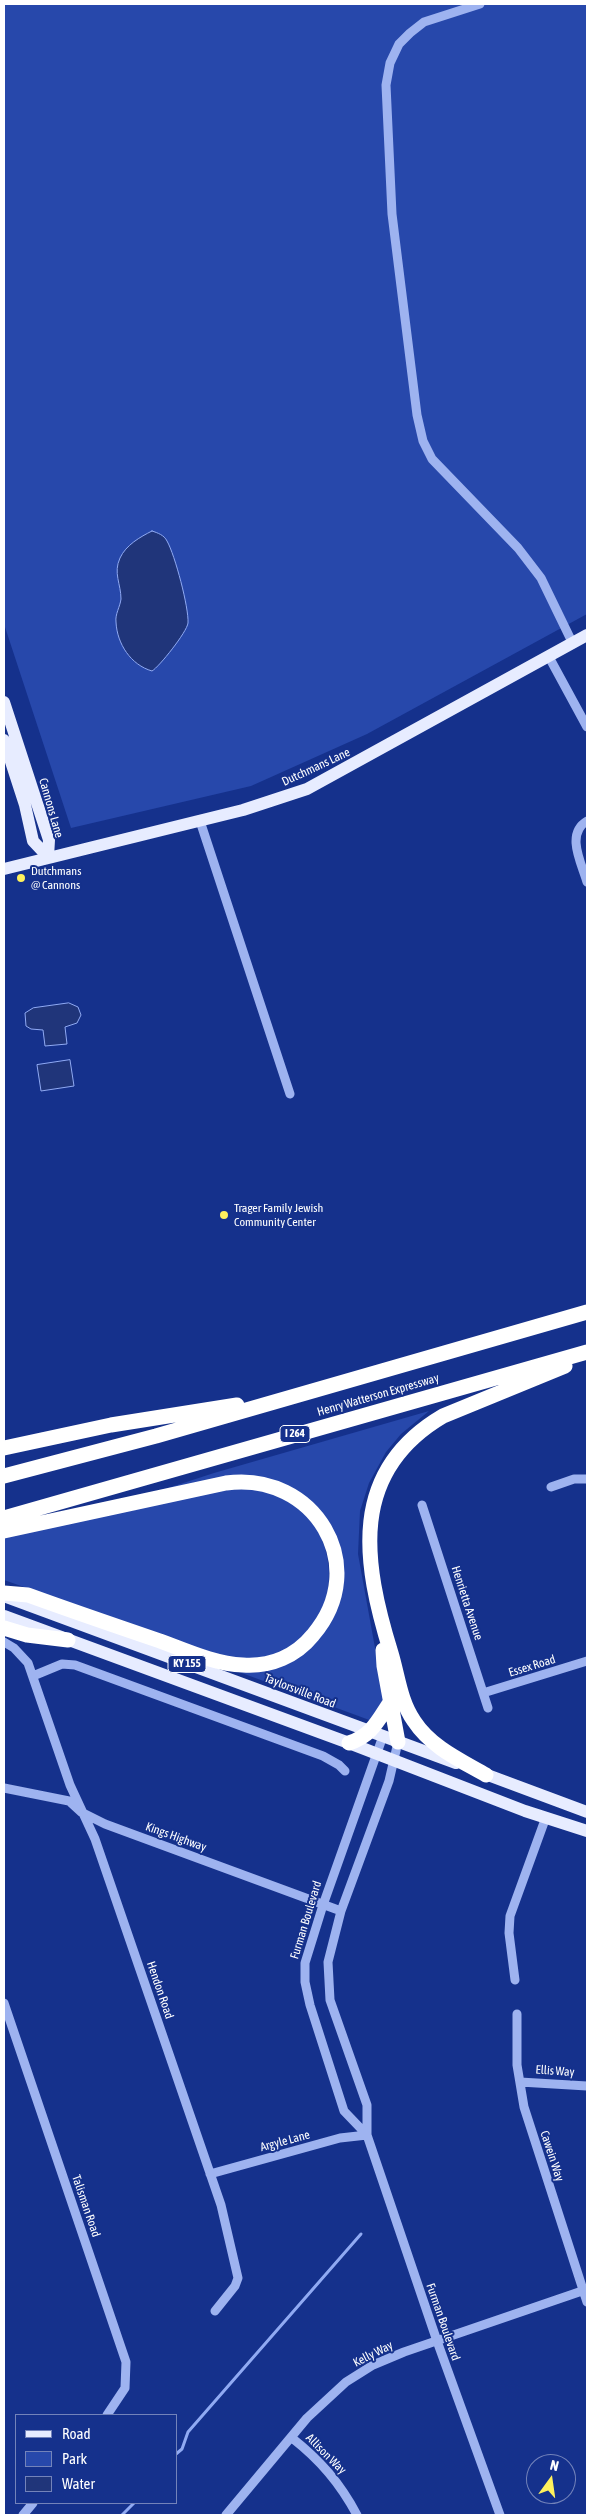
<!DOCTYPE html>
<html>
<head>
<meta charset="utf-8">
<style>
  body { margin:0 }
  #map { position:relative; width:591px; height:2519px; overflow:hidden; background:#15318c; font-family:"Asap Condensed",sans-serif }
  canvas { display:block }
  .frame { position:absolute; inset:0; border:5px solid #fff; pointer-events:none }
  .legend { position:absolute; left:15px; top:2414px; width:162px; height:90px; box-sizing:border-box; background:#15318c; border:1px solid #7383ba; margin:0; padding:6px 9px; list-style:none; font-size:15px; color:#fff }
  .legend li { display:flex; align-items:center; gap:10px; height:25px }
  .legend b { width:25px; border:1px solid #7383ba }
  .north { position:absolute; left:526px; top:2454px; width:50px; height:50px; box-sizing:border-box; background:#15318c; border:1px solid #7383ba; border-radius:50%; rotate:14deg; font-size:14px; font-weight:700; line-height:20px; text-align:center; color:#fff }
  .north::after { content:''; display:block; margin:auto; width:18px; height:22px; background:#fff15d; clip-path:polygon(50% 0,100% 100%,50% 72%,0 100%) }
</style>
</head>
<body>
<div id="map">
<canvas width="591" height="2519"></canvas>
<div class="frame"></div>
<ul class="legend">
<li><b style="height:6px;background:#e7ecff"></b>Road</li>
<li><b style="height:14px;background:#2748ab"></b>Park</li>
<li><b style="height:14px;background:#20357a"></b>Water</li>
</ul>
<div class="north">N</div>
</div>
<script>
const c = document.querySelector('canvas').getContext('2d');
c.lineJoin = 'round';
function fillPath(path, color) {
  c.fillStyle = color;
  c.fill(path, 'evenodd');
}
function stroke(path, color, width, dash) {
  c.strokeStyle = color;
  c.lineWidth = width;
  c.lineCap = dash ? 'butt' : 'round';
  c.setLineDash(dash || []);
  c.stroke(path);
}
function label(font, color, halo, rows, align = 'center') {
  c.font = font + ' "Asap Condensed",sans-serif';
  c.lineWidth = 4;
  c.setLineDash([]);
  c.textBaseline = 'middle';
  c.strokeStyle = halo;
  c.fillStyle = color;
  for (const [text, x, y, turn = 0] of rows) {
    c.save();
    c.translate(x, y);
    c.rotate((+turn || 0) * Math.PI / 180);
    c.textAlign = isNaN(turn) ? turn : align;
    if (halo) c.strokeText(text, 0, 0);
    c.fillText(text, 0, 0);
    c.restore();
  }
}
const green = new Path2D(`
  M 4,4 L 587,4 L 587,614 L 367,734 L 251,786 L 71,828 L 4,624 Z
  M 429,1411 L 401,1434 L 386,1452 L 369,1483 L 360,1511 L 358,1554 L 383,1692 L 383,1700 L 372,1721 L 239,1672 L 288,1661 L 341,1589 L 310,1501 L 292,1488 L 265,1478 L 165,1489 L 214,1473 Z
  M 247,1488 C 258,1491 274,1492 284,1497 C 348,1533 344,1633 271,1655 C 252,1661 234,1657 215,1654 L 4,1580 L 4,1537 L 211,1492 Z`);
const water = new Path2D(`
  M 152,531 C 158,533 164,535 167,541 C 175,555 189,608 188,623 C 187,632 159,667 152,671 C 131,665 117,644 116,622 C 115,614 120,607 121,599 C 121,584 113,573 120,558 C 126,545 140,537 152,531 Z
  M 69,1003 L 78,1007 L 81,1015 L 77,1023 L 65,1027 L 67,1044 L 45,1046 L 43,1030 L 31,1029 L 26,1026 L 25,1013 L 33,1008 Z
  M 70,1060 L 74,1086 L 41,1091 L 37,1065 Z`);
const stream = new Path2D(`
  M 176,2454 L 182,2449 L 188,2432 L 361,2234
  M 122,2515 L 134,2503`);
const minor = new Path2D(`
  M 480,4 L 424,22 L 410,33 L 399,44 L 390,63 L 386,85 L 392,214 L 417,415 L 423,441 L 432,459 L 518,548 L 541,578 L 573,644
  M 549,657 L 587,727
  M 200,821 L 290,1094
  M 587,821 C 565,834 582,864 587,882
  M 551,1487 L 574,1479 L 587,1479
  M 422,1505 L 488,1708
  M 4,1642 L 14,1648 L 28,1663 L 70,1785 L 95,1839 L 221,2205 L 238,2278 L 235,2286 L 215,2311
  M 33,1676 L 62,1664 L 75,1665 L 323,1756 L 339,1765 L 345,1771
  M 483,1693 L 587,1661
  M 398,1742 L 389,1781 L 341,1911 L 328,1962 L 330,2000 L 367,2105 L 367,2135 L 437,2341 L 500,2515
  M 4,1788 L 69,1801 L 81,1812 L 105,1824 L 341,1911
  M 515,1980 L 509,1933 L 510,1916 L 546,1817
  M 4,2003 L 126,2362 L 125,2388 L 107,2415
  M 517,2014 L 517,2065 L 524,2107 L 587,2302
  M 520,2082 L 587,2086
  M 367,2135 L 344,2111 L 310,2005 L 305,1982 L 305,1963 L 323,1905 L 383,1736
  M 210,2174 L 340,2138 L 367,2135
  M 292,2438 C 320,2460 340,2483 357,2515
  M 23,2515 L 33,2503
  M 226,2515 L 307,2418 L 346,2382 L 373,2365 L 404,2352 L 582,2291`);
const major = new Path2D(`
  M 4,702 L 49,840 L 48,857
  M 4,740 L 25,805 L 33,841 L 48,857
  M 4,869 L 243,810 L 307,789 L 587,635
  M 4,1596 L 456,1763
  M 4,1616 L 349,1743 L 525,1811 L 587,1831
  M 477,1771 L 587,1812`);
const highway = new Path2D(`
  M 4,1448 L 111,1425 L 237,1405
  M 4,1476 L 156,1436 L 587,1312
  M 4,1518 L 587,1352
  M 4,1531 L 226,1483 C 314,1471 372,1566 313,1635 C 296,1656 271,1667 243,1665 C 215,1664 187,1651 160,1641 C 116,1626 72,1611 28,1595 L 4,1593
  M 4,1628 L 27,1635 L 68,1640
  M 383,1650 L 384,1666 L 398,1742
  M 349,1743 C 372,1736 378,1720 391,1701
  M 486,1775 C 460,1760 431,1747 414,1721 C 400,1701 398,1676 391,1653 C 363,1562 348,1472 443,1416 L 565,1366`);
const markers = [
  [21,878,5,"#fff15d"],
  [224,1215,5,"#fff15d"]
];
const shields = [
  [295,1434,30],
  [187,1664,38]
];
const shieldNames = [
  ["I 264",295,1434],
  ["KY 155",187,1664]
];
const streetNames = [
  ["Dutchmans Lane",316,767,-25],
  ["Cannons Lane",51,808,74],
  ["Henry Watterson Expressway",378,1395,-16],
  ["Henrietta Avenue",467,1603,72],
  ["Essex Road",532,1666,-17],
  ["Taylorsville Road",300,1691,21],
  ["Kings Highway",176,1837,20],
  ["Furman Boulevard",306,1920,-73],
  ["Hendon Road",160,1990,71],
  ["Ellis Way",555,2071,4],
  ["Argyle Lane",285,2141,-15],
  ["Cawein Way",552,2156,72],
  ["Talisman Road",86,2206,71],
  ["Furman Boulevard",443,2322,71],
  ["Kelly Way",373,2354,-27],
  ["Allison Way",326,2454,45]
];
const poiNames = [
  ["Dutchmans",31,871],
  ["@ Cannons",31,885],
  ["Trager Family Jewish",234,1208],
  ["Community Center",234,1222]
];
fillPath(green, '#2748ab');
fillPath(water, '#20357a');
stroke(water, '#90aaf3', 1);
stroke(stream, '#90aaf3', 3);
stroke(minor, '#9eb3f0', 9);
stroke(major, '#e7ecff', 12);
stroke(highway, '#fff', 15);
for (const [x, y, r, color] of markers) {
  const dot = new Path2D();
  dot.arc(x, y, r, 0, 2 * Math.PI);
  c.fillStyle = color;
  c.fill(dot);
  stroke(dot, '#15318c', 2);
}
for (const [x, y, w] of shields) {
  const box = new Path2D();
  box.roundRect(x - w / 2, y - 8.5, w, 17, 4);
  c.fillStyle = '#15318c';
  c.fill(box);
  stroke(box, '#fff', 1);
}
label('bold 11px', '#fff', null, shieldNames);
label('12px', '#fff', '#15318c', streetNames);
label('12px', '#fff', '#15318c', poiNames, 'left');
</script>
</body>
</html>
